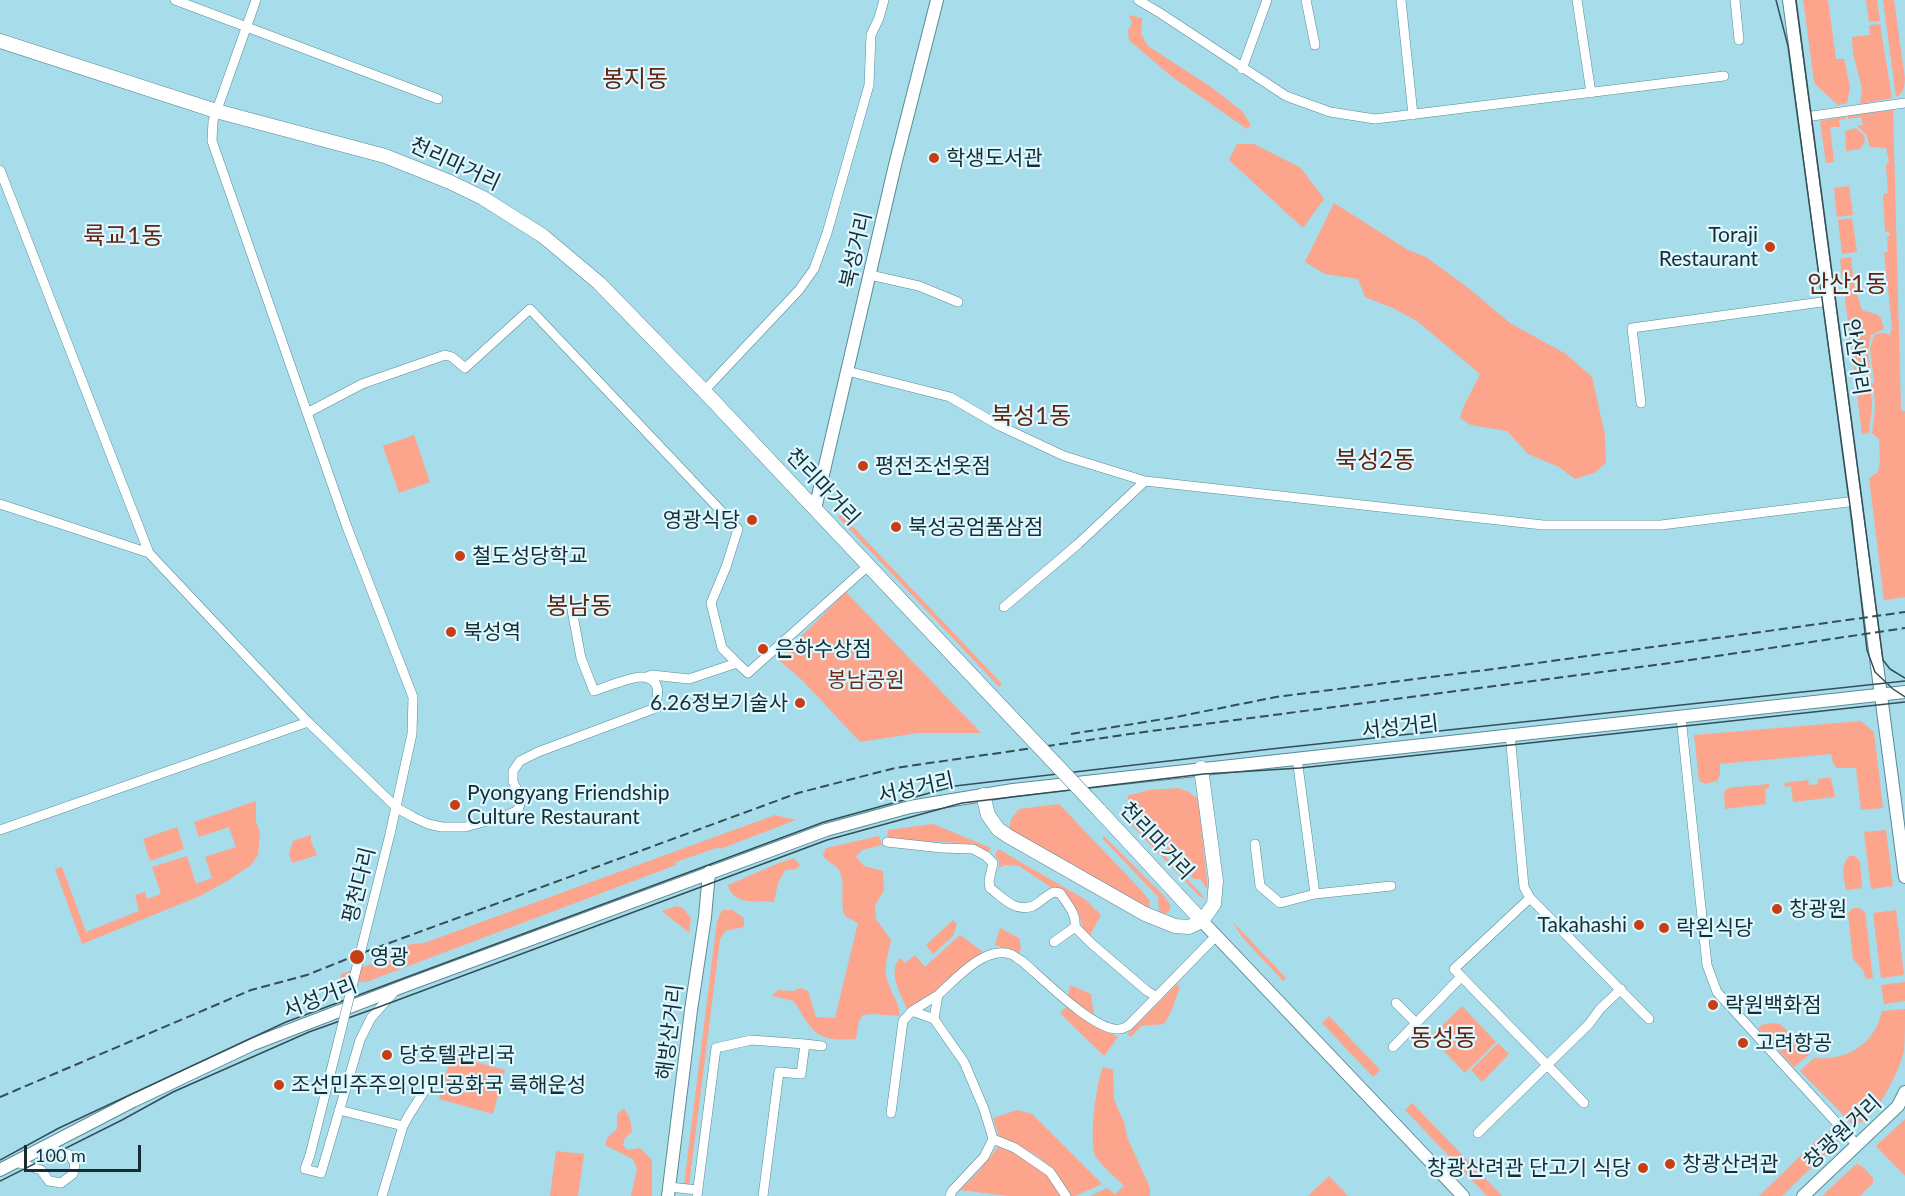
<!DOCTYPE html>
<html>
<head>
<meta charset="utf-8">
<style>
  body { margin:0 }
  #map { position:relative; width:1905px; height:1196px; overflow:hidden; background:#a7dcea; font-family:Lato,sans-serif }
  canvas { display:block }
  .scale { position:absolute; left:24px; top:1145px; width:117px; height:27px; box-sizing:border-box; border:3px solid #182d33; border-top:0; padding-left:8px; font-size:18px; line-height:21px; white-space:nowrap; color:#182d33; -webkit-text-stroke:4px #def8ff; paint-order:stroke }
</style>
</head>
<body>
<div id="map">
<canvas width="1905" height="1196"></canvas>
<div class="scale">100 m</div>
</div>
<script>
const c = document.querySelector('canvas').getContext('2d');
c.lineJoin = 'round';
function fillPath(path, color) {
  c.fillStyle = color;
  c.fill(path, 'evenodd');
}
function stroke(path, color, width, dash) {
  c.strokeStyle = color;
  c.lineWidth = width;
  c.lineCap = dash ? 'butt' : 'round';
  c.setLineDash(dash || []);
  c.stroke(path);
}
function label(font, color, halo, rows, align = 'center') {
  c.font = font + ' Lato,"Noto Sans KR",sans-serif';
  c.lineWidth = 4.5;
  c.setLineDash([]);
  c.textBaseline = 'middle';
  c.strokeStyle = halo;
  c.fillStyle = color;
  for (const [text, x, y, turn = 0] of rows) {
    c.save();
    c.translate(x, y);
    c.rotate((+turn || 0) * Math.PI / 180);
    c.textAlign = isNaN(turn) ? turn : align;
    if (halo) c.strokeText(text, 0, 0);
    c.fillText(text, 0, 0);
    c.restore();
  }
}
const green = new Path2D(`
  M 1803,0 L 1828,0 L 1836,59 L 1844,59 L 1850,87 L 1847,103 L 1838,105 L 1816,85 L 1814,81 Z
  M 1866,0 L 1877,0 L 1880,21 L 1869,22 Z
  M 1883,0 L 1894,0 L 1905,79 C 1904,87 1904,93 1896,97 Z
  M 1129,15 L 1142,18 L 1141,34 L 1148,46 L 1211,87 L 1242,111 L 1251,125 L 1247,129 L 1171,76 L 1129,40 L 1128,31 L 1132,23 Z
  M 1880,24 L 1892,98 L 1860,104 L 1862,89 L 1853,53 L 1852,37 L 1870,35 L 1869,25 Z
  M 1893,110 L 1901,411 L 1905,411 L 1905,597 L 1884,600 L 1869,478 L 1878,472 L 1880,460 L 1879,439 L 1872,433 L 1875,408 L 1874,393 L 1871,392 L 1872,407 L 1869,433 L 1862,434 L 1840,259 L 1851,257 L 1854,284 L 1862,310 C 1877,316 1880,310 1884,329 L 1871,335 L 1868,351 L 1871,383 L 1874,383 L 1870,349 L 1873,338 L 1876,334 L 1884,333 L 1890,335 L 1892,326 L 1884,253 L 1888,252 L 1887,238 L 1890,235 L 1890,233 L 1885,231 L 1883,194 L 1888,193 L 1886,165 L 1889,161 L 1886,148 L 1870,147 L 1866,134 L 1857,126 L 1863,125 L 1861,117 L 1848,119 L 1848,116 Z
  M 1844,117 L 1845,119 L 1839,120 L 1840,127 L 1830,127 L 1834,162 L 1826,163 L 1820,121 Z
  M 1856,128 L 1864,135 L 1865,141 L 1860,149 L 1846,151 L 1845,131 Z
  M 1237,144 L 1254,144 L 1301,168 L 1324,199 L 1303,228 L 1229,160 Z
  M 1849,186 L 1853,215 L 1837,217 L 1834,188 Z
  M 1334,203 L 1408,250 L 1426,257 L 1471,290 L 1510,323 L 1566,354 L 1592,377 L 1605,435 L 1606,463 L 1594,473 L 1575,479 L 1559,467 L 1528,454 L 1507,431 L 1471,425 L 1460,418 L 1463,408 L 1480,374 L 1417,321 L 1393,308 L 1365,297 L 1358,279 L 1325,274 L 1305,262 Z
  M 1852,218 L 1857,252 L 1842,254 L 1838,220 Z
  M 414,435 L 430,482 L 399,493 L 383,446 Z
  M 841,514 L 1002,684 L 999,687 L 838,517 Z
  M 846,592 L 981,733 L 918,733 L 860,742 L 803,681 L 778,659 Z
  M 1861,721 L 1874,732 L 1883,808 L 1861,810 L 1856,768 L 1837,768 L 1833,763 L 1831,754 L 1720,764 L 1720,775 L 1717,781 L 1705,784 L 1699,781 L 1694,735 Z
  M 1826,778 L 1831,778 L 1835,797 L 1793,802 L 1791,786 L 1785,787 L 1784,783 L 1808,780 L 1809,785 L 1818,784 L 1818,779 Z
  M 1769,784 L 1769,788 L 1765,789 L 1766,804 L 1725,809 L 1724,792 L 1729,788 Z
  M 1178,788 L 1189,792 L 1198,799 L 1208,890 L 1200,879 L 1194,879 L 1134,812 L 1127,796 L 1149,790 Z
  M 256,801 L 256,822 L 260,832 L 258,855 L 251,865 L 229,880 L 200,896 L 82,944 L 55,869 L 62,867 L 86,932 L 139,911 L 135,895 L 145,892 L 147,899 L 161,894 L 152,867 L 187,856 L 196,884 L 212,878 L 205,857 L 236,847 L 229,827 L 199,837 L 194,822 Z
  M 1059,804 L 1140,889 L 1149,900 L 1150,909 L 1009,829 L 1011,819 L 1019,809 Z
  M 775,815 L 796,820 L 720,849 L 719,847 L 676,862 L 676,865 L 366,982 L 340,981 L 341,974 L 375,963 L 398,958 L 397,949 L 405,945 L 424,943 Z
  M 1126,815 L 1128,817 L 1205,898 L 1199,896 L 1124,817 Z
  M 933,824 L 991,848 L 988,852 L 965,843 L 890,840 L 887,837 L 888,830 Z
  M 177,827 L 184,849 L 150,861 L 143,839 Z
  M 1886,830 L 1893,886 L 1871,889 L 1864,832 Z
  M 311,835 L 311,841 L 317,855 L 292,863 L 289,853 L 293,841 Z
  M 1103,835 L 1163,895 L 1170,904 L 1170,910 L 1166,914 L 1159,911 L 1158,897 L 1103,839 Z
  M 879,836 L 882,845 L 862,850 L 856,857 L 864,866 L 883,871 L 884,891 L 875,905 L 876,919 L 891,940 C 889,952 883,967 887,979 C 891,993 899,1002 900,1016 L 872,1014 L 863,1015 L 859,1021 L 856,1039 C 816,1042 813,1033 794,1001 L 772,996 L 778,990 L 793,991 L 800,988 L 808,991 L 816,1017 L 835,1018 L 858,923 L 845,916 C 839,903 846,886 840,872 C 836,864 827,863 823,855 L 826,848 Z
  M 998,849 L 1086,900 L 1101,915 L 1090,935 L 1083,929 L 1078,911 L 1066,894 L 1052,888 L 1019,866 L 1004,865 L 999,868 L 999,861 L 995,855 Z
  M 1850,856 L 1855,856 L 1860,861 L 1862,888 L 1846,890 C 1844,879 1840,863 1850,856 Z
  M 794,858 L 800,865 L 796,869 L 785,870 L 778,883 L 774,902 C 758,901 732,905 728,885 L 779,863 Z
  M 676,906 L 683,908 L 691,918 L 689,933 L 662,911 Z
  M 1853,908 L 1859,908 L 1865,912 L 1873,978 L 1866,979 L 1863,970 L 1853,959 L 1848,913 Z
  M 722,910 L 732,910 L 744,918 L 744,927 L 725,931 L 720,940 L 689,1185 L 684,1185 L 717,921 Z
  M 1896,910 L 1904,975 L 1881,978 L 1873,913 Z
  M 953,920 L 957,924 L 953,936 L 933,954 L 926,945 Z
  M 1233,922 L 1286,978 L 1283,981 L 1242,937 Z
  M 1000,928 L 1019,938 L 1021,949 L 1018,954 L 995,945 Z
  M 960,935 L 983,952 L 939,989 L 907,1009 C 901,994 887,972 900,958 L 905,963 L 915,955 L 925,967 Z
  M 1905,982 L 1905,1001 L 1884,1004 L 1881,985 Z
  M 1177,984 L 1180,987 L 1171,1012 L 1164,1024 L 1141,1026 L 1131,1037 L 1127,1034 Z
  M 1070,985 L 1091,994 L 1094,1015 L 1068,996 Z
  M 1462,1006 L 1496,1042 L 1465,1073 L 1430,1037 Z
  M 1066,1007 L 1093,1025 L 1118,1037 L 1104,1056 L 1060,1013 Z
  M 1905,1009 C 1905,1022 1905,1039 1904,1051 C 1900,1069 1874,1127 1852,1124 L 1800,1071 L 1814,1058 C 1847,1061 1875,1044 1882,1011 Z
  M 1329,1016 L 1380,1070 L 1373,1077 L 1322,1023 Z
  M 1771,1023 L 1780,1024 L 1806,1049 L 1805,1051 L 1809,1055 L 1794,1067 L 1758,1028 L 1762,1025 Z
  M 1498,1043 L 1509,1054 L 1482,1082 L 1471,1070 Z
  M 451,1055 L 505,1070 L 493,1114 L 439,1099 Z
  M 1103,1067 L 1113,1070 L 1114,1099 L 1125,1125 L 1127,1137 L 1150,1188 L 1150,1196 L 1090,1196 L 1107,1188 L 1115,1194 L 1124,1186 C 1118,1179 1099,1164 1095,1155 C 1089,1139 1096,1083 1103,1067 Z
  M 1412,1103 L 1502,1196 L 1487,1196 L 1405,1110 Z
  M 624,1108 L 630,1119 L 632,1132 L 625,1138 L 623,1145 L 627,1150 L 640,1148 L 652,1160 L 652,1196 L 631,1196 L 637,1169 L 633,1159 L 605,1145 L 607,1138 L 617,1129 L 617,1114 Z
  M 1017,1110 L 1032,1114 L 1102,1184 L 1075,1196 L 1069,1196 C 1050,1158 1035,1154 999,1136 L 993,1118 Z
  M 1905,1119 L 1905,1176 L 1876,1146 Z
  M 1829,1131 L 1838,1142 L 1782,1196 L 1759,1196 L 1825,1132 Z
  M 998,1147 L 1016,1153 L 1049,1176 L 1060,1196 L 1008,1196 L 960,1190 L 979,1171 Z
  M 556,1151 L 584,1154 L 578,1196 L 550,1196 Z
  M 1856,1164 L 1862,1166 L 1873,1178 L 1873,1183 L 1860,1196 L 1822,1196 Z
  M 1329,1176 L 1348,1196 L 1308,1196 Z`);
const minor = new Path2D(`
  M 175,0 L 438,99
  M 256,0 L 213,121 L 212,141 L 347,527 L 413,697 L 412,734 L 390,834
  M 1138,0 L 1160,13 L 1286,96 L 1330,112 L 1375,119 L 1724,76
  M 1306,0 L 1315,45
  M 1401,0 L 1413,115
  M 1577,0 L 1591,93
  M 1735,0 L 1739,40
  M 1242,69 L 1267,0
  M 1805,117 L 1905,103
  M 0,170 L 149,553 L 308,722 L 397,808 L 413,817 L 428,824 L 442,827 L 465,827 L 506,816 L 518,810 L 520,804 L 521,797 L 513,782 L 513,771 L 520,761 L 538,752 L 653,709 C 660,696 661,677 641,677 C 630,677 606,687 594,691 L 581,658 L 572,610
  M 870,275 L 919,286 L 958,302
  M 847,371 L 950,397 L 1000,426 L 1064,456 L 1145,481 L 1543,525 L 1661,525 L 1856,501
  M 704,391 L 799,290 L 814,269 L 827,233 L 869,85 L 871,35 L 879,18 L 884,0
  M 1641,403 L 1632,328 L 1829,301
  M 307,413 L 362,384 L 445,355 L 452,357 L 465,368 L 530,309 L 738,529 L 726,567 L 711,603 L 722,648 L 737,663
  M 0,504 L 149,553
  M 1004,607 L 1078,544 L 1145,481
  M 647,677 L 652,675 L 689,679 L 737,663 L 748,673 L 868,566
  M 1681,717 L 1707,965 L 1717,992 L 1857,1145
  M 1510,734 L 1524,887 L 1530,898 L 1649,1019
  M 1297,758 L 1315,894
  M 0,830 L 308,722
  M 887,842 L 942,848 L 973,849 L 986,856 L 993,863 L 989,881 L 990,888 C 1003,898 1016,913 1033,906 C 1041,902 1046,895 1054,892 L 1060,893 C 1067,904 1077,914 1075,927 L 1092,944 L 1147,991 L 1157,997
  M 1255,844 L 1260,886 L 1280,903 L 1315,894 L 1391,886
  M 1530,898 L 1454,969 L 1584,1103
  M 1054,942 L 1075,927
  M 1396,1003 L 1416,1023
  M 912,1011 L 934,1019
  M 805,1044 L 822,1046
  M 1393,1047 L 1461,977
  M 339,1110 L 403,1126
  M 891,1113 L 903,1021 L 912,1011 L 938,995
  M 1478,1133 L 1589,1024 L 1600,1009 L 1621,989
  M 993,1139 L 1015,1148 L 1050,1172 L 1066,1196
  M 310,1155 L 305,1169 L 321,1173 L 360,1040 L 371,1018 L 394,992
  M 16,1162 L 41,1170 L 49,1181 L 61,1183 L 73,1174 L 75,1164 L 70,1155 L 45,1147
  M 669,1187 L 698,1190
  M 382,1196 L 403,1126 L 409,1115 L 432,1079
  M 697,1196 L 716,1048 L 751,1040 L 805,1044 L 801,1074 L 779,1072 L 763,1196
  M 950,1196 L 952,1191 L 984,1157 L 993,1139 L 984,1109 L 964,1062 L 934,1019 L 938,995 C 956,979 984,946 1010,954 C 1014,955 1018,959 1022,961 C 1042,978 1095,1032 1119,1029 C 1123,1029 1125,1027 1128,1026 L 1216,936`);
const major = new Path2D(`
  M 1789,0 L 1905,877
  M 815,509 L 895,165 L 937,0
  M 1202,921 L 1463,1196
  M 0,1170 L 133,1101 L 251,1045 L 407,985 L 826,830 L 910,807 L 1013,790 L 1905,692
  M 668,1196 L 691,1010 L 705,917 L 709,872
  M 1803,1196 L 1898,1106 L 1905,1092`);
const highway = new Path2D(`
  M 0,41 L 216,111 L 385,156 L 450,182 L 483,198 L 543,236 L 599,283 L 704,391 L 1012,718
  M 983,795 L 988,815 L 998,829 L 1008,836 L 1145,914 L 1175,926 L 1189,927 L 1202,921 L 1214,904 L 1216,881 L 1201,768
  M 1099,810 L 1202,921`);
const tram = new Path2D(`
  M 1776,0 L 1788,46 L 1852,521 L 1867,650 L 1875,672 L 1893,689 L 1905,697
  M 1796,0 L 1883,660 L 1890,669 L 1905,678
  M 0,1160 L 59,1128 L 286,1022 L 824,822 L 955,786 L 1271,749 L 1905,681
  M 0,1181 L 122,1120 L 173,1092 L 309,1032 L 379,1007 L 827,840 L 962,803 L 1204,774 L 1300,768 L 1905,702`);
const rail = new Path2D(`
  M 1071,734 L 1176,717 L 1276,697 L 1501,668 L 1905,612
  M 0,1097 L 251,990 L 307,975 L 362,953 L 798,793 L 895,768 L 1144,732 L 1670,663 L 1905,628`);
const minorBridge = new Path2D(`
  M 310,1155 L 390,834`);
const highwayBridge = new Path2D(`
  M 1012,718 L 1099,810`);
const markers = [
  [934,158,6,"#c73e15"],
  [1770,247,6,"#c73e15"],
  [863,466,6,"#c73e15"],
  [752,520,6,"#c73e15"],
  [896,527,6,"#c73e15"],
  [460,556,6,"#c73e15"],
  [451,632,6,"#c73e15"],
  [763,649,6,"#c73e15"],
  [800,703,6,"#c73e15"],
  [455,805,6,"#c73e15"],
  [1777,909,6,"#c73e15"],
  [1639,925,6,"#c73e15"],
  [1664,928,6,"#c73e15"],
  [357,957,8,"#c73e15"],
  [1713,1005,6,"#c73e15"],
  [1743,1043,6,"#c73e15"],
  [387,1055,6,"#c73e15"],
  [279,1085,6,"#c73e15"],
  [1670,1164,6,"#c73e15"],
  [1643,1168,6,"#c73e15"]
];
const poiNames = [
  ["학생도서관",946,158],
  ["Toraji",1758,235,"right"],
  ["Restaurant",1758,259,"right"],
  ["평전조선옷점",875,466],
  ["영광식당",740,520,"right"],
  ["북성공엄품삼점",908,527],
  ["철도성당학교",472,556],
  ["북성역",463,632],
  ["은하수상점",775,649],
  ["6.26정보기술사",788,703,"right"],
  ["Pyongyang Friendship",467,793],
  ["Culture Restaurant",467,817],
  ["창광원",1789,909],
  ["Takahashi",1627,925,"right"],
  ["락왼식당",1676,928],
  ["영광",370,957],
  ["락원백화점",1725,1005],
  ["고려항공",1755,1043],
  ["당호텔관리국",399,1055],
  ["조선민주주의인민공화국 륙해운성",291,1085],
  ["창광산려관",1682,1164],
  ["창광산려관 단고기 식당",1631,1168,"right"]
];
const streetNames = [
  ["천리마거리",455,164,25],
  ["북성거리",856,250,-77],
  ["안산거리",1856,357,82],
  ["천리마거리",823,487,47],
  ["서성거리",1400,727,-6],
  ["서성거리",916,788,-12],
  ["천리마거리",1157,841,47],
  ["평천다리",359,885,-76],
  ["서성거리",320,998,-21],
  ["해방산거리",670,1032,-83],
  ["창광원거리",1843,1132,-43]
];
const parkNames = [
  ["봉남공원",866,680]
];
const quarterNames = [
  ["봉지동",635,79],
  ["륙교1동",123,236],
  ["안산1동",1847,284],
  ["북성1동",1031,416],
  ["북성2동",1375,460],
  ["봉남동",579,606],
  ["동성동",1443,1038]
];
fillPath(green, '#fda48c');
stroke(minor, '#598b98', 10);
stroke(major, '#598b98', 14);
stroke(highway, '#598b98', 15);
stroke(minor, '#fff', 9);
stroke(major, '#fff', 12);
stroke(highway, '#fff', 14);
stroke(tram, '#334e55', 1.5);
stroke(rail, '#334e55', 2, [9, 4.5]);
stroke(minorBridge, '#598b98', 10, []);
stroke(highwayBridge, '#598b98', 15, []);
stroke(minorBridge, '#fff', 9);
stroke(highwayBridge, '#fff', 14);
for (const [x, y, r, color] of markers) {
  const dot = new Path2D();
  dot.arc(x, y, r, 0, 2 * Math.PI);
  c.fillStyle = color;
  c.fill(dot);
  stroke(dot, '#def8ff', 2);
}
label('21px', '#182d33', '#def8ff', poiNames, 'left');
label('21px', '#182d33', '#def8ff', streetNames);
label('21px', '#732b17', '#def8ff', parkNames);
label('24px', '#652311', '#def8ff', quarterNames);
</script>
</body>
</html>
